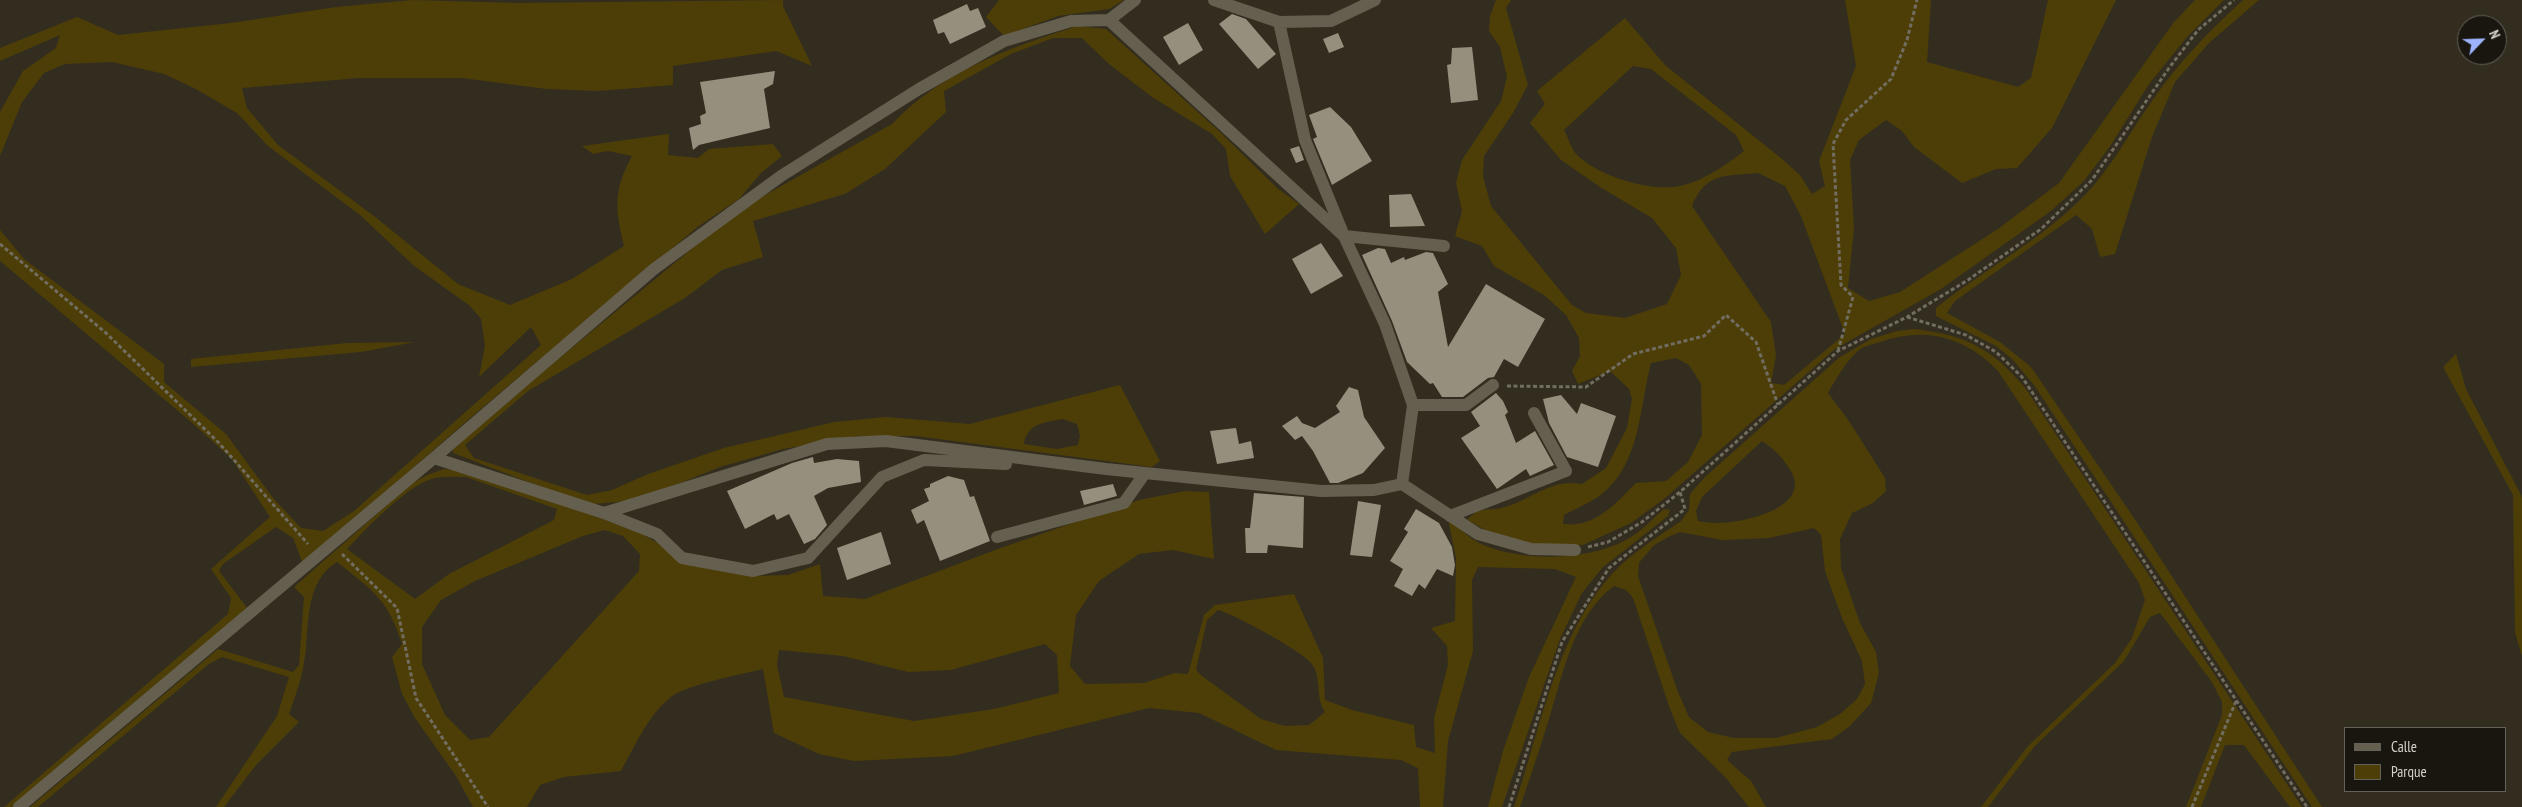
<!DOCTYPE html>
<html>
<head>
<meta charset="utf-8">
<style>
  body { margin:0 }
  #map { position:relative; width:2522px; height:807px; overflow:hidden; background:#322d1f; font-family:"PT Sans Narrow",sans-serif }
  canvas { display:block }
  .legend { position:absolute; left:2344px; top:727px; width:162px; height:65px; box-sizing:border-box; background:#18160f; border:1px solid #636159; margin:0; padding:6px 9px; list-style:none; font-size:15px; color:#d4d1c8 }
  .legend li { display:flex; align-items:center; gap:10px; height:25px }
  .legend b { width:25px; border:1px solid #636159 }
  .north { position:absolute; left:2457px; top:15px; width:50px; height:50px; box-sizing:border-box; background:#18160f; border:1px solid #636159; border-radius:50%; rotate:66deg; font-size:14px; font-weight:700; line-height:20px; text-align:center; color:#d4d1c8 }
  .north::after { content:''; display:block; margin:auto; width:18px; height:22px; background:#9eb3fd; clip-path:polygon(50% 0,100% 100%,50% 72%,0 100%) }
</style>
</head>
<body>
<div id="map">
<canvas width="2522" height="807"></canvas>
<ul class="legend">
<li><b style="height:6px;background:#655f4f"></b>Calle</li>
<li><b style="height:14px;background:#4d3e08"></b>Parque</li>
</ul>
<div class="north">N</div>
</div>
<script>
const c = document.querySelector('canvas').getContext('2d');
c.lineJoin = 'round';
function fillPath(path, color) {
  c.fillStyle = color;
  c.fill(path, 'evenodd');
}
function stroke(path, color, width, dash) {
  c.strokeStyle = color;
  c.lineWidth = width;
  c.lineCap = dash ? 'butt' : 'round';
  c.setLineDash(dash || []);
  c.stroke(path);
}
const green = new Path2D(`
  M 413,0 L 518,3 L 783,0 L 783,6 L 812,66 L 776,51 L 673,66 L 673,85 L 598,91 L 547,89 L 462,78 L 359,78 L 242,88 L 247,108 L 278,145 L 374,216 L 458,284 L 510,305 L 572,279 L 624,246 C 615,209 613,191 632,156 L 608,151 L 593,154 L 582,146 L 669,134 L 668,155 L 698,158 L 709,149 L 773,144 L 782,156 L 761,173 L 739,199 L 699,226 L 664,255 L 476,413 L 303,564 L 293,538 L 276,527 L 223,564 L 219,571 L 248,609 L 12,807 L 4,807 L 228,614 L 231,598 L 211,569 L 270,517 L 232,459 L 190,421 L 0,261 L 0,230 L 24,259 L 164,364 L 164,382 L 226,434 L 273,498 L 301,528 L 323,531 L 354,511 L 541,345 L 531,327 L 479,377 L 485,346 L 481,319 L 470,306 L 413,265 L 360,215 L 268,146 L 237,113 L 194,88 L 164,74 L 112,62 L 65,64 L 44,73 L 22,102 L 0,156 L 0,112 L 23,71 L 56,48 L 60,35 L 0,61 L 0,48 L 77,17 L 118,35 L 231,23 L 336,7 Z
  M 999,0 L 1124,0 L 1109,9 L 1058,16 L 1004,36 L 986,17 Z
  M 1496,0 L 1511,0 L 1506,8 L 1528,85 L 1513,113 L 1484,156 L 1483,176 L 1491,206 L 1572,305 L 1586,313 L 1625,318 L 1667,304 L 1681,275 L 1676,248 L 1652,218 L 1600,187 L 1561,160 L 1530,123 L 1545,104 L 1537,91 L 1625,18 L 1665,65 L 1782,159 L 1800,175 L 1812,194 L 1825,186 L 1819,161 L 1856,66 L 1845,0 L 1931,0 L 1927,62 L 2018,87 L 2031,78 L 2048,0 L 2116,0 L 2052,128 L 2017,168 L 1996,169 L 1962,183 L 1914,147 L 1902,131 L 1886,120 L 1859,140 L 1850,160 L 1854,228 L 1848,288 L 1869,301 L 1900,292 L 1998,229 L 2059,183 L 2174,22 L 2195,0 L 2224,0 L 2187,37 L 2149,84 L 2111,145 L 2084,181 L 2051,211 L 1941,289 L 1835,349 L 1664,499 L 1631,523 L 1583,545 L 1527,547 L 1493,534 L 1467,520 C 1481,505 1488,512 1505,507 C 1532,499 1552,478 1582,484 L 1606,468 L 1627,428 L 1632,399 L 1629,389 L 1610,371 L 1578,384 L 1572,371 L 1580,356 L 1579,338 L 1566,315 L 1544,295 L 1494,266 L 1482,246 L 1455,236 L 1462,211 L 1456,183 L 1462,160 L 1501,101 L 1507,77 L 1500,47 L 1489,31 L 1490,16 ZM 1633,66 L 1651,69 L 1736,135 L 1744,151 C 1726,165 1706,179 1684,185 C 1654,194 1597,176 1576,154 C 1571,148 1568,137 1564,130 ZM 1758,173 L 1785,186 L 1801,216 L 1845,334 L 1784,385 L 1771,383 L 1776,355 L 1771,322 L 1692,206 C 1706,172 1725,176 1758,173 ZM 1676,358 L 1689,365 L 1701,384 L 1702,435 L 1688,462 L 1666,481 L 1636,483 C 1615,504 1595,528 1563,524 L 1564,515 C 1575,509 1587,504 1598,497 C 1641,466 1639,409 1651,363 Z
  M 2243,0 L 2259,0 L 2209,43 L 2175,82 L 2152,137 L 2115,254 L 2100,257 L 2092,229 L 2076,215 L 1955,301 L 1947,313 L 2000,342 L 2031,367 L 2136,521 L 2322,807 L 2312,807 L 2034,385 L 2012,359 L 1996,346 L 1936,316 L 1936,308 C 1988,266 2049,237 2094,185 C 2116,159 2132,129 2152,101 C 2178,63 2209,31 2243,0 Z
  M 1077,26 L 1106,29 L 1220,132 L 1277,188 L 1299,204 L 1265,234 L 1230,176 L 1226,149 L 1212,134 L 1152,97 L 1109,64 L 1082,38 L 1053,38 L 1011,54 L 944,91 L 946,112 L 885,169 L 845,194 L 753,221 L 763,257 L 722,270 L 685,298 L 528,391 L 465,445 L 474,458 L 587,495 L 612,490 L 648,474 L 724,448 L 834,422 L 886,417 L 970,424 L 1120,385 L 1160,461 L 1152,467 L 916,436 L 859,436 L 783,449 L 720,467 L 646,497 L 617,502 L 594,504 L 557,493 L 453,453 L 453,448 L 487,418 L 723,223 L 758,199 L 892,124 C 942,71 1009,48 1077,26 ZM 1063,419 L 1077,424 L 1080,435 L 1078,445 L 1057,449 L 1024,444 C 1027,423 1046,422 1063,419 Z
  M 1914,329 C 1967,335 1993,349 2026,389 L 2302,807 L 2290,807 L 2244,745 L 2225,745 L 2201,807 L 2186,807 L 2222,715 L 2222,702 L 2212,682 L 2160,613 L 2150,617 L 2124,661 L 2034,747 L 1988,807 L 1981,807 L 2028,746 L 2115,663 L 2132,638 L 2145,600 L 2139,583 L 1998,371 C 1965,337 1926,326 1880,342 C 1874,344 1864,346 1859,350 C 1846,361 1836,379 1828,393 L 1849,421 L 1885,478 L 1886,491 L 1873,503 L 1852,513 L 1840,539 L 1841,568 L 1860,623 L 1876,652 L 1879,673 L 1871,703 L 1850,726 L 1832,739 L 1732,752 L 1727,760 L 1751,781 L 1766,807 L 1749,807 L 1725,777 L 1680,733 L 1670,709 L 1633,598 L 1626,590 L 1614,586 C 1574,615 1563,674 1549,719 C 1540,748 1530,778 1520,807 L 1514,807 C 1541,729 1555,637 1612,574 C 1631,553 1658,537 1681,521 L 1689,510 L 1690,494 L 1705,477 L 1840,357 L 1871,339 L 1897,331 ZM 1762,441 C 1774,449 1781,456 1789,468 C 1816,507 1744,523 1717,523 C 1711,523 1704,522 1698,521 L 1696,511 L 1702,497 ZM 1814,528 L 1821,535 L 1825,571 L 1842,618 L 1862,661 L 1865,684 L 1857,699 L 1840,714 L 1817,727 L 1776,738 L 1734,738 L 1708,732 L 1689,717 L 1678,692 L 1638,576 L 1639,563 L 1653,546 L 1668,537 L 1680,532 L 1722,540 L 1769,538 Z
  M 415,342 L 361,352 L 191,367 L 191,359 L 347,343 Z
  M 2456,354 L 2466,389 L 2522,497 L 2522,657 L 2515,632 L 2513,495 L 2443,367 Z
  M 444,469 L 467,471 L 637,531 L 691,562 L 750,576 L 788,575 L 820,564 L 823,596 L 865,599 L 995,550 L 1139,500 L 1185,491 L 1209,492 L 1214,559 L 1173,550 L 1139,554 L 1099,581 L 1076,615 L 1070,666 L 1085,684 L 1144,683 L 1175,673 L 1188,674 L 1204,615 L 1215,605 L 1294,594 L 1323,658 L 1325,700 L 1352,710 L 1414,725 L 1416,747 L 1435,753 L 1434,718 L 1448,665 L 1447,646 L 1431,628 L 1455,621 L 1456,558 L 1448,519 C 1458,527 1469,538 1481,544 C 1522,562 1587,561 1626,540 C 1640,533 1652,519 1664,509 L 1670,510 L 1668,516 L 1602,568 L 1582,593 L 1560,639 L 1502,807 L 1488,807 L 1503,751 L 1529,677 L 1576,577 L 1555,569 L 1478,567 L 1472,580 L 1473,651 L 1448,741 L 1443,807 L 1420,807 L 1418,768 L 1401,760 L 1276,750 L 1199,713 L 1149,708 L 953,756 L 854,761 L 819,754 L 774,733 L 763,669 C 743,674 685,685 671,697 C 648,715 635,746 621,771 L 564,777 L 540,785 L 527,807 L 473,807 L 456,776 L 415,718 L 402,694 L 392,657 L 402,644 C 388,599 373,591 337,562 C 301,584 311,633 303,669 C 300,684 294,699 289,714 L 299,722 L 256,765 L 224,807 L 216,807 L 277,716 L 289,677 L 222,657 L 209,664 L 38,807 L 30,807 L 218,649 L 293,672 L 299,665 L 304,597 L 294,587 L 411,484 L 427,475 ZM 466,477 L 557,509 L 554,520 L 449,574 L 415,599 L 347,549 C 365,530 409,483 435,478 C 445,476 456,477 466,477 ZM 605,530 L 623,536 L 640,554 L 639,571 L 489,737 L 470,740 L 445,715 L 422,664 L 422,627 L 441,600 L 475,581 L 583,536 ZM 1218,610 C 1234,614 1302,651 1312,664 C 1322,678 1315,698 1325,712 L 1309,725 L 1285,726 L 1261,719 L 1202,676 L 1196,670 L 1207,620 ZM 1045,644 L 1057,655 L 1059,693 L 994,709 L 914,721 L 784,697 L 777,665 L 779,650 L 843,656 L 908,672 L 951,670 Z`);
const building = new Path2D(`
  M 967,4 L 970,11 L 978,8 L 986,27 L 950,44 L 944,32 L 938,34 L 933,20 Z
  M 1232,14 L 1246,19 L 1276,54 L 1258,69 L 1219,24 Z
  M 1188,23 L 1203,50 L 1179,65 L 1163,37 Z
  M 1338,33 L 1344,47 L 1329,53 L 1323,39 Z
  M 1472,47 L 1478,100 L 1451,103 L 1447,65 L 1451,64 L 1452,48 Z
  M 775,71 L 773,84 L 764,89 L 770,128 L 699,145 L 693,150 L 689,128 L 701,124 L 700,116 L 706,113 L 700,82 Z
  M 1330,107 L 1351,127 L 1372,161 L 1332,185 L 1313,139 L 1317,137 L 1309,115 Z
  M 1299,146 L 1304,160 L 1296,163 L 1290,149 Z
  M 1411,194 L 1425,226 L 1390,227 L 1389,195 Z
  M 1321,243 L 1343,276 L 1311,294 L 1292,259 Z
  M 1378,248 L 1385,249 L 1391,263 L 1404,257 L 1405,260 L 1426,252 L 1433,253 L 1448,284 L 1438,292 L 1448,347 L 1486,284 L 1545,319 L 1518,367 L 1504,359 L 1494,377 L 1488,378 L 1463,397 L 1442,397 L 1433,383 L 1430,384 L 1407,362 L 1392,321 L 1362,255 Z
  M 1349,387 L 1358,390 L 1364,417 L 1385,448 L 1363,473 L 1338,483 L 1330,483 L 1313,451 L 1302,436 L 1295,440 L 1282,426 L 1297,416 L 1302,423 L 1315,428 L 1340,412 L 1336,406 Z
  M 1496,393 L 1503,401 L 1508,412 L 1505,415 L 1516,443 L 1535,431 L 1554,465 L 1530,476 L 1526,469 L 1497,489 L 1461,438 L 1480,426 L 1471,412 Z
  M 1561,395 L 1577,414 L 1581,403 L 1616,416 L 1598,467 L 1567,457 L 1549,423 L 1543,399 Z
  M 1236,428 L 1239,444 L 1251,441 L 1254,458 L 1217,464 L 1210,431 Z
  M 813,457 L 814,463 L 837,459 L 859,461 L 861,482 L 828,488 L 814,496 L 827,525 L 815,539 L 804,544 L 789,514 L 777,520 L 774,514 L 745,529 L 727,491 L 792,463 Z
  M 948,476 L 964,480 L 970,497 L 974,496 L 990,541 L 940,561 L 924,520 L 917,524 L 911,510 L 929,501 L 924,489 L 930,487 L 930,484 Z
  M 1113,484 L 1117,496 L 1084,505 L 1080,491 Z
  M 1254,493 L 1304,497 L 1303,548 L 1268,545 L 1267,553 L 1246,553 L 1245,528 L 1250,528 Z
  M 1358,501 L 1381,505 L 1372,557 L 1350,555 Z
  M 1416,509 L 1439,523 L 1452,547 L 1455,565 L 1453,576 L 1437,569 L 1425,589 L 1419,584 L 1412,596 L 1394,586 L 1403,569 L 1390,561 L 1408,532 L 1404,529 Z
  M 881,532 L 891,564 L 847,580 L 837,548 Z`);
const path = new Path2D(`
  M 0,244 L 106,333 L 219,443 L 308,544
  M 1907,317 L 1966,335 L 1996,352 L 2022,377 L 2307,807
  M 1838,351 L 1853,297 L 1841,285 L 1833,144 L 1846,120 L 1891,79 L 1907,40 L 1917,0
  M 1507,386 L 1586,387 L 1633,354 L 1704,336 L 1726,315 L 1756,342 L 1778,405
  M 1588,547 L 1608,542 L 1642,522 L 1680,492 L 1838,351 L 1907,317 L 1968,280 L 2041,229 L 2092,180 L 2169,68 L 2198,30 L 2234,0
  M 342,554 L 397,608 L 416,698 L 488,807
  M 1509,807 L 1562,642 L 1609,568 L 1685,509 L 1680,492
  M 2192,807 L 2236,701`);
const minor = new Path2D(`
  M 1214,0 L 1279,22 L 1331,21 L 1375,0
  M 1109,20 L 1135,0
  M 1279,22 L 1305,140 L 1344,236 L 1444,246
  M 1413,405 L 1466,405 L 1493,385
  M 434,458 L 604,513 L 827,444 L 886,441 L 1106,469 L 1321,491 L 1374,490 L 1402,484 L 1478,534 L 1531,549 L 1575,550
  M 604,513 L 657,534 L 682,558 L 753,571 L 808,558 L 882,477 L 924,460 L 1006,464
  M 1450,516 L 1566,471 L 1534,413
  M 997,537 L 1124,503 L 1145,473
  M 19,807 L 434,458 L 654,269 L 781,176 L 919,89 L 1004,41 L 1071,21 L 1109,20 L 1344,236 L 1385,324 L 1413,405 L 1402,484`);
fillPath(green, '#4d3e08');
fillPath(building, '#958f7e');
stroke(path, '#716d60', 3, [4, 2.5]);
stroke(minor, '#655f4f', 12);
</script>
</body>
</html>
